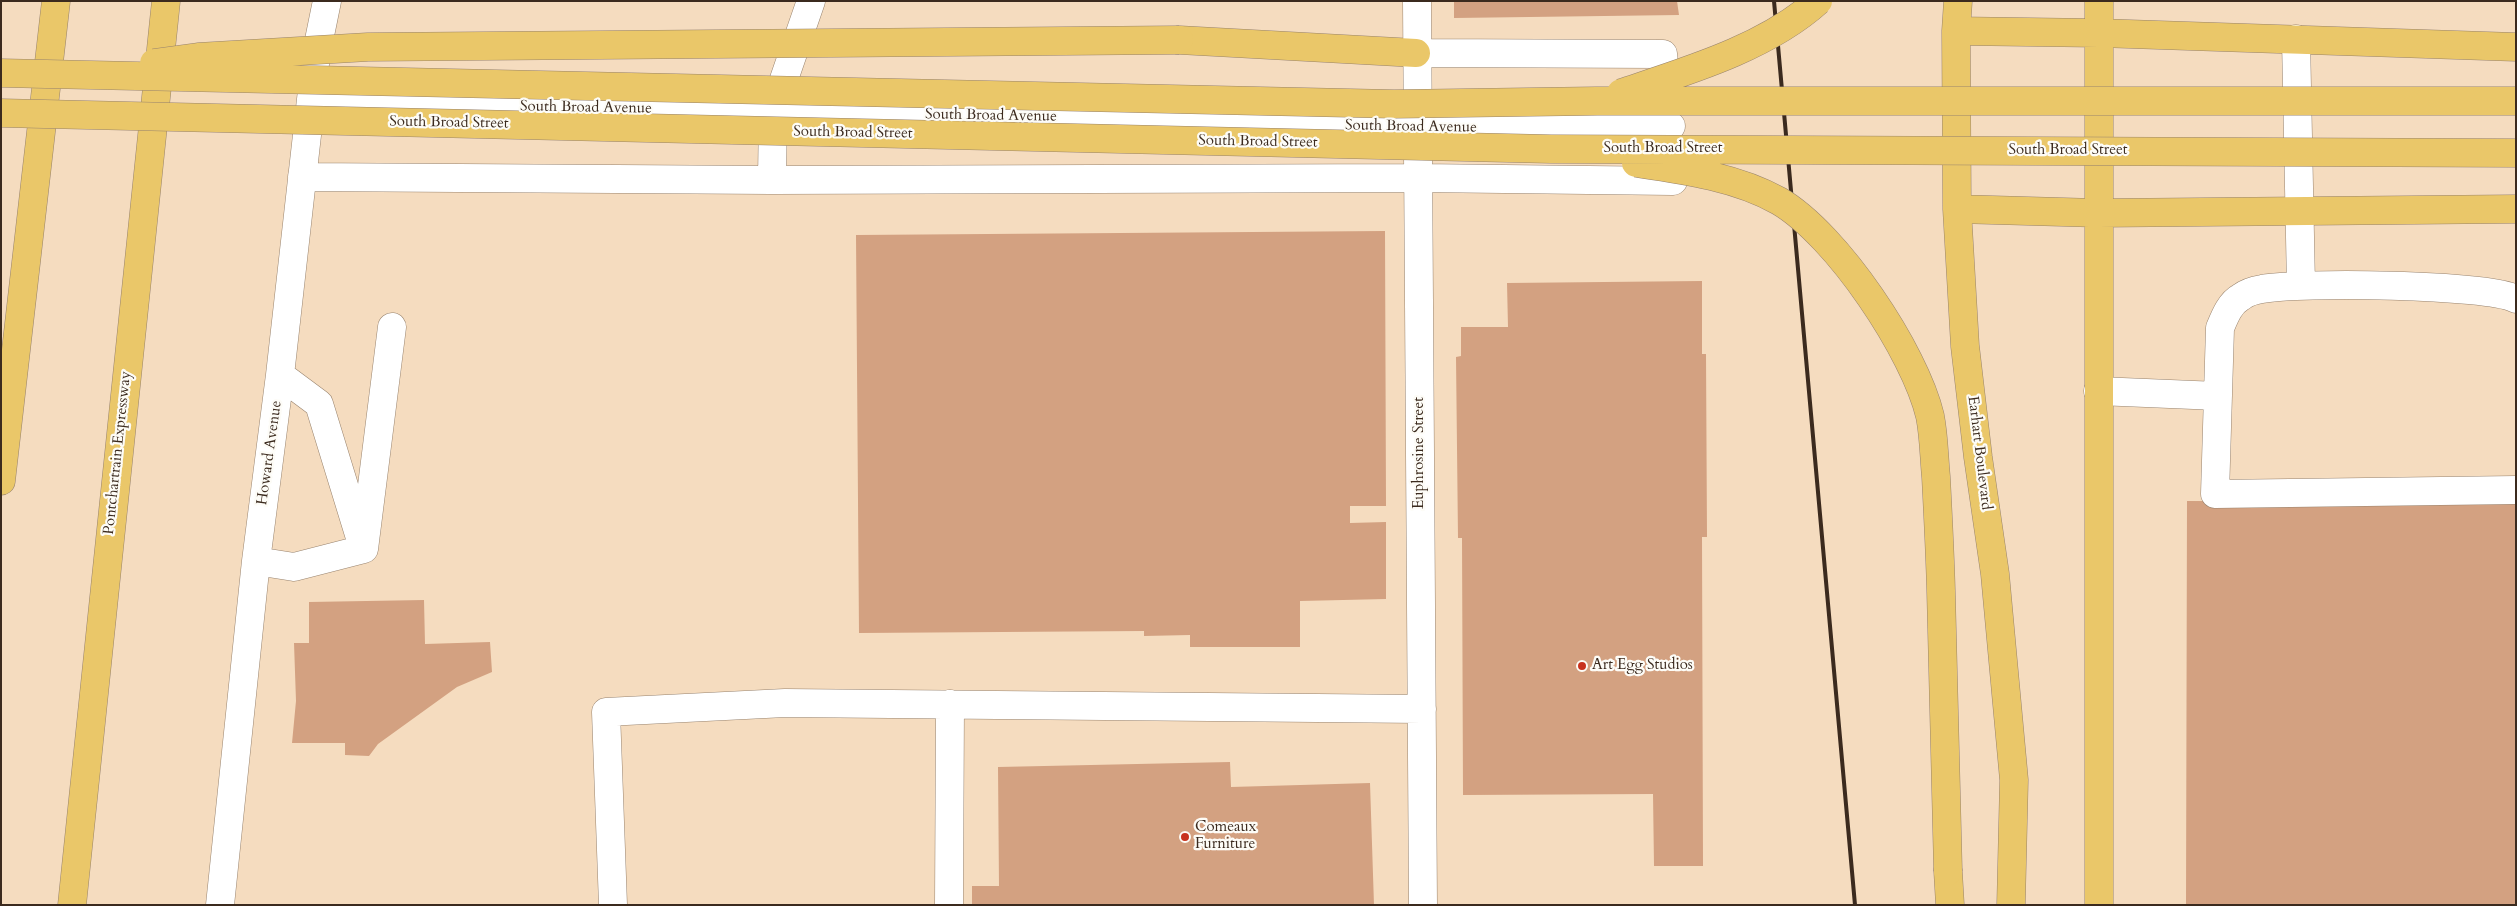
<!DOCTYPE html>
<html>
<head>
<meta charset="utf-8">
<style>
  body { margin:0 }
  #map { position:relative; width:2517px; height:906px; overflow:hidden; background:#f5dcbf; font-family:Cardo,serif }
  canvas { display:block }
  .frame { position:absolute; inset:0; border:2px solid #3b2a1e; pointer-events:none }
</style>
</head>
<body>
<div id="map">
<canvas width="2517" height="906"></canvas>
<div class="frame"></div>
</div>
<script>
const c = document.querySelector('canvas').getContext('2d');
c.lineJoin = 'round';
function fillPath(path, color) {
  c.fillStyle = color;
  c.fill(path, 'evenodd');
}
function stroke(path, color, width, dash) {
  c.strokeStyle = color;
  c.lineWidth = width;
  c.lineCap = dash ? 'butt' : 'round';
  c.setLineDash(dash || []);
  c.stroke(path);
}
function label(font, color, halo, rows, align = 'center') {
  c.font = font + ' Cardo,serif';
  c.lineWidth = 4.5;
  c.setLineDash([]);
  c.textBaseline = 'middle';
  c.strokeStyle = halo;
  c.fillStyle = color;
  for (const [text, x, y, turn = 0] of rows) {
    c.save();
    c.translate(x, y);
    c.rotate((+turn || 0) * Math.PI / 180);
    c.textAlign = isNaN(turn) ? turn : align;
    if (halo) c.strokeText(text, 0, 0);
    c.fillText(text, 0, 0);
    c.restore();
  }
}
const building = new Path2D(`
  M 1454,1 L 1677,1 L 1679,15 L 1454,18 Z
  M 1385,231 L 1386,506 L 1350,506 L 1350,523 L 1386,522 L 1386,599 L 1300,601 L 1300,647 L 1190,647 L 1190,635 L 1144,636 L 1144,631 L 859,633 L 856,235 Z
  M 1702,281 L 1702,354 L 1706,354 L 1707,537 L 1702,537 L 1703,866 L 1654,866 L 1653,794 L 1463,795 L 1462,538 L 1458,538 L 1456,357 L 1461,356 L 1461,327 L 1508,327 L 1507,283 Z
  M 2187,501 L 2516,502 L 2516,905 L 2186,905 Z
  M 424,600 L 425,644 L 490,642 L 492,672 L 457,687 L 378,744 L 369,756 L 345,755 L 345,743 L 292,743 L 296,701 L 294,643 L 309,643 L 309,602 Z
  M 1230,762 L 1231,787 L 1370,783 L 1374,905 L 972,905 L 972,886 L 999,886 L 998,767 Z`);
const minor = new Path2D(`
  M 1417,1 L 1423,905
  M 2296,39 L 2301,286
  M 1416,53 L 1663,54 L 1668,100
  M 311,103 L 1069,118 L 1419,128 L 1671,126
  M 302,177 L 772,180 L 773,111 L 811,1
  M 772,180 L 1419,178 L 1673,181 L 1672,156
  M 2516,299 C 2488,284 2298,282 2262,289 C 2256,290 2246,293 2241,297 C 2230,303 2225,316 2220,328 L 2215,494 L 2516,490
  M 280,375 L 319,404 L 361,541
  M 2098,391 L 2218,396
  M 256,561 L 294,567 L 364,549 L 392,327
  M 220,905 L 256,561 L 280,375 L 316,55 L 327,1
  M 613,905 L 606,712 L 785,703 L 1422,709
  M 949,905 L 950,704`);
const major = new Path2D(`
  M 1958,1 L 1956,31 L 1957,209 L 1965,346 L 1978,457 L 1995,574 L 2014,780 L 2011,905
  M 2099,1 L 2099,905
  M 1956,31 L 2099,33 L 2516,47
  M 1179,40 L 1416,53
  M 1957,209 L 2098,213 L 2516,209
  M 1948,871 L 1950,905`);
const highway = new Path2D(`
  M 1,481 L 56,1
  M 72,905 L 166,1`);
const rail = new Path2D(`
  M 1774,1 L 1855,905`);
const majorBridge = new Path2D(`
  M 154,63 L 198,57 L 368,47 L 1179,40
  M 1,73 L 1394,104 L 1597,101 L 2516,101
  M 1621,93 C 1687,71 1766,48 1818,1
  M 1,113 L 1551,149 L 2516,153
  M 1636,163 C 1684,170 1736,177 1779,201 C 1837,235 1915,352 1930,416 C 1934,436 1934,457 1936,477 C 1938,515 1940,553 1941,591 C 1943,684 1946,778 1948,871`);
const markers = [
  [1582,666,5,"#c8321e"],
  [1185,837,5,"#c8321e"]
];
const streetNames = [
  ["South Broad Avenue",586,108,1],
  ["South Broad Avenue",991,116,1],
  ["South Broad Street",449,123,1],
  ["South Broad Avenue",1411,127,1],
  ["South Broad Street",853,133,1],
  ["South Broad Street",1258,142,1],
  ["South Broad Street",1663,149],
  ["South Broad Street",2068,151],
  ["Pontchartrain Expressway",118,453,-84],
  ["Howard Avenue",270,453,-82],
  ["Euphrosine Street",1420,453,-90],
  ["Earhart Boulevard",1979,453,83]
];
const poiNames = [
  ["Art Egg Studios",1592,666],
  ["Comeaux",1195,828],
  ["Furniture",1195,845]
];
fillPath(building, '#d3a181');
stroke(minor, '#98836e', 29);
stroke(major, '#98836e', 29);
stroke(highway, '#98836e', 29);
stroke(minor, '#fff', 28);
stroke(major, '#eac769', 28);
stroke(highway, '#eac769', 28);
stroke(rail, '#3b2a1e', 4);
stroke(majorBridge, '#98836e', 29, []);
stroke(majorBridge, '#eac769', 28);
for (const [x, y, r, color] of markers) {
  const dot = new Path2D();
  dot.arc(x, y, r, 0, 2 * Math.PI);
  c.fillStyle = color;
  c.fill(dot);
  stroke(dot, '#fdfcf7', 2);
}
label('15px', '#3b2a1e', '#fdfcf7', streetNames);
label('15px', '#3b2a1e', '#fdfcf7', poiNames, 'left');
</script>
</body>
</html>
